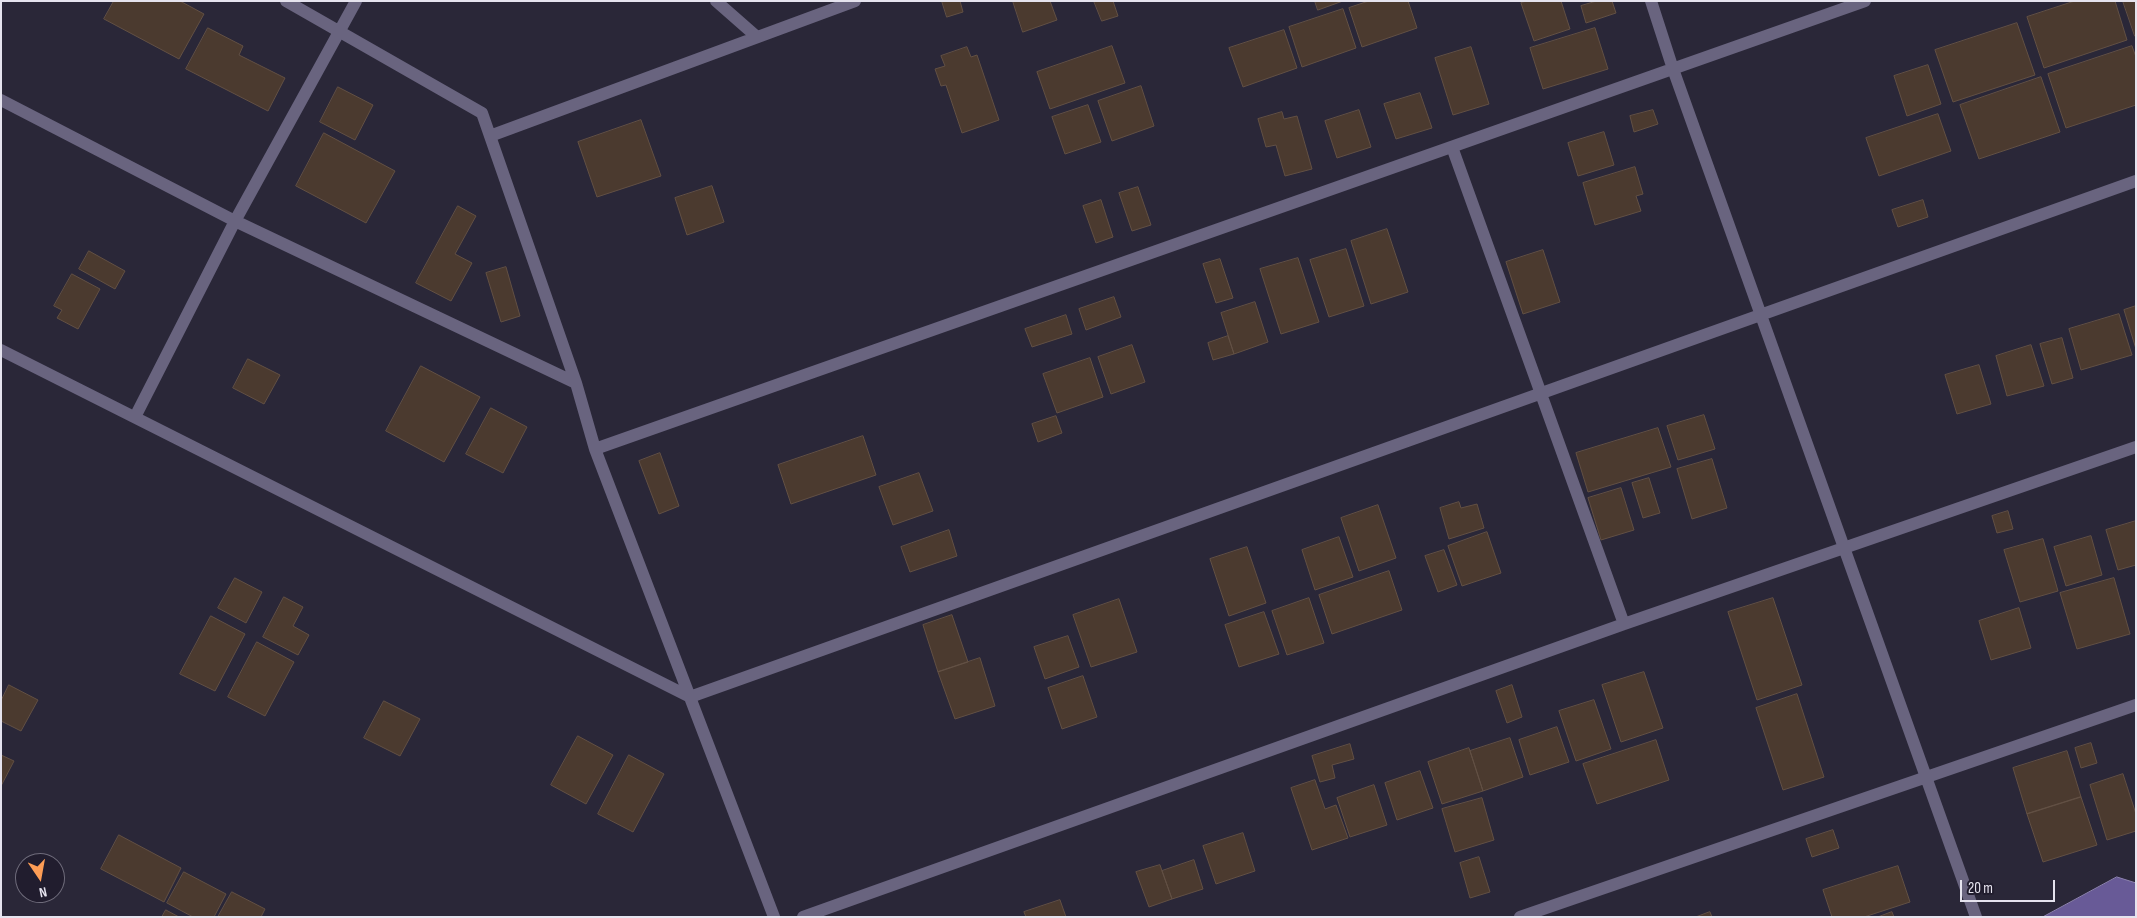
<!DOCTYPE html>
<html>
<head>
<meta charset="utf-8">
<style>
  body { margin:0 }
  #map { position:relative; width:2137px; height:918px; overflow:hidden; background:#2a2738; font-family:"Sofia Sans Condensed",sans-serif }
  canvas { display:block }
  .frame { position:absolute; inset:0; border:2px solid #e5e3ee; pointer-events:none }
  .north { position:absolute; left:15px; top:853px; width:50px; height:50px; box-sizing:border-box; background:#211d2e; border:1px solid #6f6c7b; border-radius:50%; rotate:168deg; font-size:14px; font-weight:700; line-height:20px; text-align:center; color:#e5e3ee }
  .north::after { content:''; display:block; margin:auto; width:18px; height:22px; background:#fd9d55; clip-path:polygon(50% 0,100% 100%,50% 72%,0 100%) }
  .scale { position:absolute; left:1960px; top:880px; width:95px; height:22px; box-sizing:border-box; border:2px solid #e5e3ee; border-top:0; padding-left:6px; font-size:15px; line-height:18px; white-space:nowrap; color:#e5e3ee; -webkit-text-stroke:4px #211d2e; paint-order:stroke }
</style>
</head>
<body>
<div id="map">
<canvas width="2137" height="918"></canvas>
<div class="frame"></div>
<div class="north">N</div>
<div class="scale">20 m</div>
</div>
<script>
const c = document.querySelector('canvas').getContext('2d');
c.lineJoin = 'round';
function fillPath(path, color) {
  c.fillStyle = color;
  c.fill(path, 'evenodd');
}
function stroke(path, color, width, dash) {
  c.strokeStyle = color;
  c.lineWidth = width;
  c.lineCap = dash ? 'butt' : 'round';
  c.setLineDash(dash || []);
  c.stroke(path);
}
const water = new Path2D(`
  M 2117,877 L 2136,883 L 2136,917 L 2043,917 Z`);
const building = new Path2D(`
  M 114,1 L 180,1 L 204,14 L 179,59 L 104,19 Z
  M 942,1 L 960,1 L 963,12 L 947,17 Z
  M 1013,1 L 1050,1 L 1057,20 L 1023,32 Z
  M 1094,1 L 1113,1 L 1118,16 L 1102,21 Z
  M 1315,1 L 1343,1 L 1318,10 Z
  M 1369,1 L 1408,1 L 1417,28 L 1362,47 L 1349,8 Z
  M 1527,1 L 1561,1 L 1570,29 L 1534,41 L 1521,3 Z
  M 1597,1 L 1612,1 L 1616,13 L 1586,23 L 1581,6 Z
  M 2075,1 L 2115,1 L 2127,40 L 2044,68 L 2027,17 Z
  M 2123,1 L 2136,1 L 2136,36 L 2135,36 Z
  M 1343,9 L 1356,48 L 1302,67 L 1289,27 Z
  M 2017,23 L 2035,75 L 1953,102 L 1935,50 Z
  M 208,28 L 243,46 L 239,55 L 285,78 L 268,111 L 186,69 Z
  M 1595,28 L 1608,69 L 1543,89 L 1530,48 Z
  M 1284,30 L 1297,68 L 1243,87 L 1229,48 Z
  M 1112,46 L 1125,83 L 1050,109 L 1037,72 Z
  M 2132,46 L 2136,57 L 2136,105 L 2066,128 L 2048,74 Z
  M 967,47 L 971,57 L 977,55 L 999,120 L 962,133 L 946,85 L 941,86 L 935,69 L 945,66 L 941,56 Z
  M 1471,47 L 1489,104 L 1453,115 L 1435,58 Z
  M 1928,65 L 1941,104 L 1907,116 L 1894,76 Z
  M 2041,77 L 2060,132 L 1979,159 L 1960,105 Z
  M 1141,86 L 1154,126 L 1112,141 L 1098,101 Z
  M 338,87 L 373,105 L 355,140 L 320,122 Z
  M 1420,93 L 1432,128 L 1396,139 L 1384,104 Z
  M 1088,105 L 1101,142 L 1065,154 L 1052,117 Z
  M 1359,110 L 1371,147 L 1337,158 L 1325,121 Z
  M 1653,110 L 1658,124 L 1634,132 L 1630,116 Z
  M 1282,112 L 1284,119 L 1297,116 L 1312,169 L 1285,176 L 1276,145 L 1266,147 L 1258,119 Z
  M 1938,114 L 1951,151 L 1879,176 L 1866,138 Z
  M 641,120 L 661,176 L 597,197 L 578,142 Z
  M 1604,132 L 1614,165 L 1578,176 L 1568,143 Z
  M 324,133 L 395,171 L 366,223 L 296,186 Z
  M 1635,167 L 1643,194 L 1636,196 L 1641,211 L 1595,225 L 1583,183 Z
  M 712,186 L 724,222 L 687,235 L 675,198 Z
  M 1138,187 L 1151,225 L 1132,231 L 1119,193 Z
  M 1101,200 L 1113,237 L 1096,243 L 1083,206 Z
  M 1923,200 L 1928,217 L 1898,227 L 1892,210 Z
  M 458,206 L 476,216 L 455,254 L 472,263 L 451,301 L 416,283 Z
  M 1387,229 L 1408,292 L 1371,304 L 1351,241 Z
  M 1346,249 L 1364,306 L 1329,317 L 1310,260 Z
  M 1543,250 L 1560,302 L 1523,314 L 1506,262 Z
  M 89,251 L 125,271 L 115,289 L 79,269 Z
  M 1298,258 L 1319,322 L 1281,334 L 1260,269 Z
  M 1220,259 L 1233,298 L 1216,303 L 1203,264 Z
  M 506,267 L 520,316 L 501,322 L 486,273 Z
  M 72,274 L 100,289 L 78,329 L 57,318 L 62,310 L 54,306 Z
  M 1114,297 L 1121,317 L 1086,330 L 1079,309 Z
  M 1255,302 L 1268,342 L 1234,354 L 1221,313 Z
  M 2136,306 L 2136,349 L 2124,310 Z
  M 2119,314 L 2132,355 L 2081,370 L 2069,329 Z
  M 1066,315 L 1072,334 L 1032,347 L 1025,329 Z
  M 1228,336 L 1234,354 L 1213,360 L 1208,343 Z
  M 2062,338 L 2073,378 L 2052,384 L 2040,344 Z
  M 1132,345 L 1145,382 L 1111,394 L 1098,357 Z
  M 2031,345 L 2044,386 L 2007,396 L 1996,356 Z
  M 1090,358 L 1103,397 L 1057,413 L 1043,374 Z
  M 248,359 L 280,375 L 264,404 L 233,388 Z
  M 1979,365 L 1991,404 L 1957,414 L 1945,375 Z
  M 421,366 L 480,397 L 444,462 L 386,431 Z
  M 491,408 L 527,427 L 503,473 L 466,454 Z
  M 1704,415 L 1715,449 L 1678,460 L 1667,426 Z
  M 1056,416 L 1062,433 L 1038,442 L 1032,424 Z
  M 1658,428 L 1671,467 L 1588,492 L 1576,453 Z
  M 863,436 L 876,475 L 791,504 L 778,465 Z
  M 660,453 L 679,506 L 659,514 L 639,461 Z
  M 1712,459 L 1727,508 L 1692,519 L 1677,469 Z
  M 919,473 L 933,511 L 893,525 L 879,487 Z
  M 1649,478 L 1660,513 L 1643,518 L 1632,483 Z
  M 1621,488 L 1634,530 L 1601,540 L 1588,498 Z
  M 1459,502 L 1461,508 L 1477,504 L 1484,528 L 1449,539 L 1440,508 Z
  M 1378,505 L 1396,558 L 1359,571 L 1341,518 Z
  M 2008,511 L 2013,529 L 1997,533 L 1992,516 Z
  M 2136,521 L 2136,565 L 2118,570 L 2106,530 Z
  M 949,530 L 957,556 L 910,572 L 901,547 Z
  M 1487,532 L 1501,573 L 1462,586 L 1448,546 Z
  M 2091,536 L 2102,575 L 2066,586 L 2054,547 Z
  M 1339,537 L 1353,577 L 1315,590 L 1302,550 Z
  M 2043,539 L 2058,591 L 2020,602 L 2004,550 Z
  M 1247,547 L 1266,603 L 1229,616 L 1210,559 Z
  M 1444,550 L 1457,585 L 1438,592 L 1425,556 Z
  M 1389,571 L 1402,610 L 1332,634 L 1319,595 Z
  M 235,578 L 262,592 L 246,623 L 218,608 Z
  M 2114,578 L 2130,634 L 2077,649 L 2060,593 Z
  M 284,597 L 303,607 L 293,626 L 309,635 L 298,655 L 263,637 Z
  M 1309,598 L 1324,643 L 1287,655 L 1272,611 Z
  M 1773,598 L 1802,685 L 1757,700 L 1728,612 Z
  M 1119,599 L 1137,652 L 1091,667 L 1073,615 Z
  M 2019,608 L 2031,648 L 1991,660 L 1979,621 Z
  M 1264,612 L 1279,654 L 1239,667 L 1225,625 Z
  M 952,615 L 968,662 L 938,672 L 923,625 Z
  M 211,616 L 245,634 L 215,691 L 180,674 Z
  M 1068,636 L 1079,667 L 1045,679 L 1034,647 Z
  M 257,642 L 294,662 L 265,716 L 228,697 Z
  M 980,658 L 995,706 L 955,719 L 938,672 Z
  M 1644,672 L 1663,728 L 1621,742 L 1602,685 Z
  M 1083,676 L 1097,717 L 1062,729 L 1048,688 Z
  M 9,685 L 38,700 L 21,731 L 1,721 L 1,701 Z
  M 1512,685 L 1522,717 L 1507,723 L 1496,691 Z
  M 1797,694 L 1824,777 L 1783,790 L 1756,708 Z
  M 1594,700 L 1611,749 L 1576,761 L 1559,711 Z
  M 384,701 L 420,719 L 400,756 L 364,738 Z
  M 1557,727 L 1569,762 L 1530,775 L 1519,740 Z
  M 578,736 L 613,755 L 586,804 L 551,785 Z
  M 1510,738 L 1523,777 L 1483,791 L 1470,751 Z
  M 1656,740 L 1669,780 L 1597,804 L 1583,764 Z
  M 2091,743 L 2097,763 L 2081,768 L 2075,748 Z
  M 1350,744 L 1354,759 L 1332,765 L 1335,778 L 1320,782 L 1312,756 Z
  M 1469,748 L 1483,791 L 1442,804 L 1428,762 Z
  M 2067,751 L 2081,797 L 2027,814 L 2013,768 Z
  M 1,755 L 14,761 L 1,786 Z
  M 629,755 L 664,774 L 633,832 L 598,814 Z
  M 1420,771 L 1433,808 L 1397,820 L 1385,783 Z
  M 2123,774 L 2136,814 L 2136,831 L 2107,840 L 2090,785 Z
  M 1315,780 L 1325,809 L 1336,805 L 1348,838 L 1312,850 L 1291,788 Z
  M 1374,785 L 1387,825 L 1350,837 L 1337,798 Z
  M 2081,797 L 2097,845 L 2043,862 L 2027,814 Z
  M 1482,798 L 1494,840 L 1455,852 L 1442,809 Z
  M 1833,830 L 1839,848 L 1812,857 L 1806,839 Z
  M 1243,833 L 1255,871 L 1216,884 L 1203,846 Z
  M 119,835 L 181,868 L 164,902 L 101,869 Z
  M 1479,857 L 1490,892 L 1470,898 L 1460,863 Z
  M 1194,860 L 1203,889 L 1172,899 L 1162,871 Z
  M 1160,865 L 1172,899 L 1149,907 L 1136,872 Z
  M 1898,866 L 1910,902 L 1864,917 L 1832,917 L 1823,890 Z
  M 184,872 L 226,894 L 214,917 L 193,917 L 167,903 Z
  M 232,892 L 265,909 L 261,917 L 218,917 Z
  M 1060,900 L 1066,917 L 1026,917 L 1024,912 Z
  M 166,910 L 179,917 L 162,917 Z
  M 1710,912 L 1712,917 L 1696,917 Z
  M 1892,912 L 1894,917 L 1878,917 Z`);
const minor = new Path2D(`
  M 286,1 L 482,113 L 576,383 L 595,449 L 774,917
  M 716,1 L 757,37
  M 1651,1 L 1673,69 L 1976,917
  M 1,100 L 235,221 L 576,383
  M 490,136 L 855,1
  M 1452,147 L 1624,624
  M 1,350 L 690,697 L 2136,181
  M 135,417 L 235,221 L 356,1
  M 595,449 L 1865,1
  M 803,917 L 1624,624 L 2136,447
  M 1520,917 L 2136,705`);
fillPath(water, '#685a97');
stroke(water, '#8e83b1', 1);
fillPath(building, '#4b3a2f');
stroke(building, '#625044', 1);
stroke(minor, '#69647f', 12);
</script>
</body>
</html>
